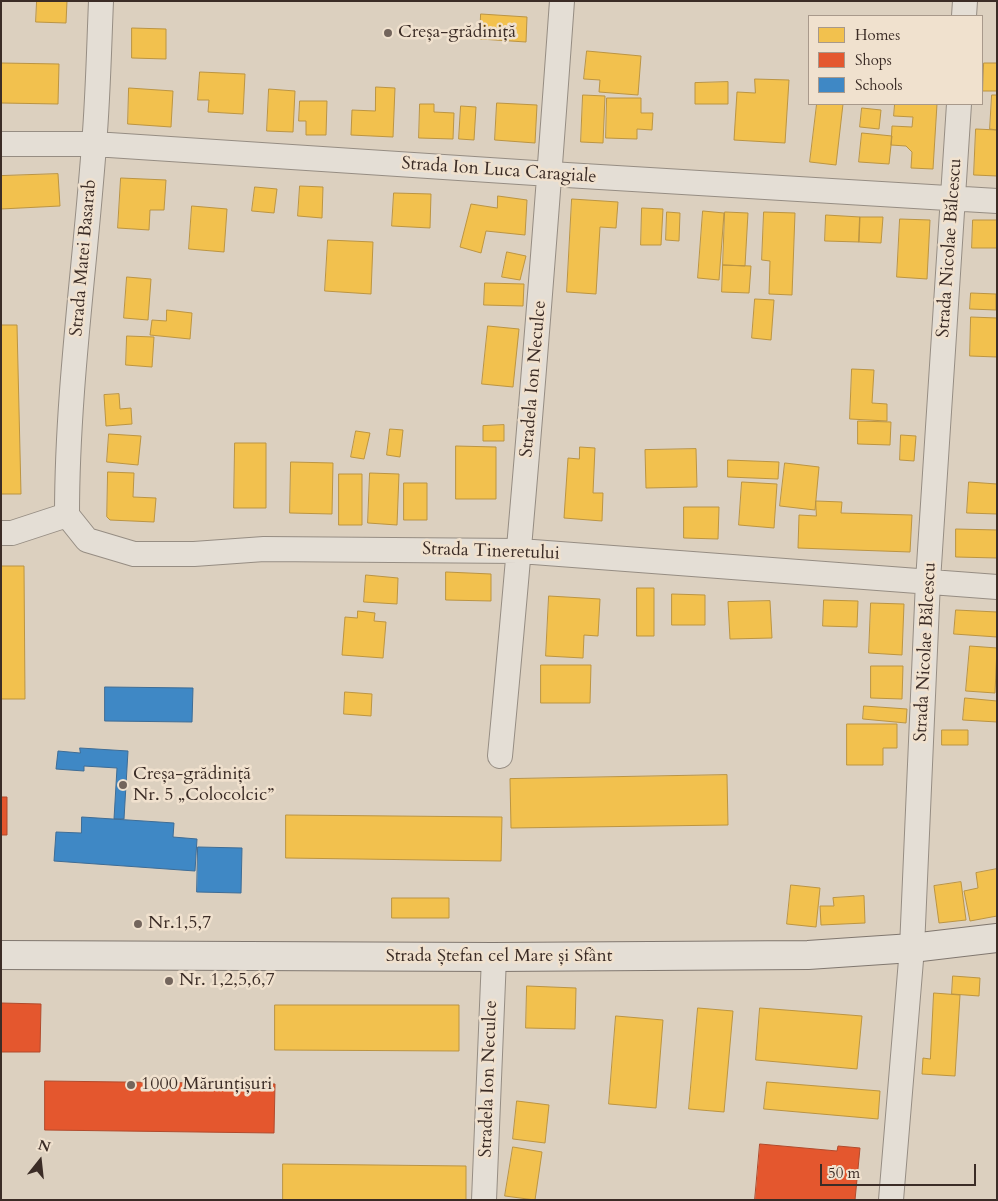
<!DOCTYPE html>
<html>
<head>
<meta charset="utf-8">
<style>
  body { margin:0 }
  #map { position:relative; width:998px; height:1201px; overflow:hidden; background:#dcd0bf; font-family:Cardo,serif }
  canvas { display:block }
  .frame { position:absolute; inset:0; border:2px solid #3b2c26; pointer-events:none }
  .legend { position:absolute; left:808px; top:15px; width:175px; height:90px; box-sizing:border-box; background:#f0e1ce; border:1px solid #a8998b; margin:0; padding:6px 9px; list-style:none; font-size:15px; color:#3b2c26 }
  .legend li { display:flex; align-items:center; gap:10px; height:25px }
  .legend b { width:25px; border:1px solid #a8998b }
  .north { position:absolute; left:15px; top:1136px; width:50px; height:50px; -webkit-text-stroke:4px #f0e1ce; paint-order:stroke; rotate:16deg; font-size:14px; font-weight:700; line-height:20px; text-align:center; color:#3b2c26 }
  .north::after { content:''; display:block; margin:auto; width:18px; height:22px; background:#3b2c26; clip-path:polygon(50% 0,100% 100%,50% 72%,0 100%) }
  .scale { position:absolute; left:820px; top:1164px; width:156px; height:22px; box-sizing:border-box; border:2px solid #3b2c26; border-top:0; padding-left:6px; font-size:15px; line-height:18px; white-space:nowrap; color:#3b2c26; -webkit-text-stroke:4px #f0e1ce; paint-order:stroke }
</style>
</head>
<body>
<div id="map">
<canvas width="998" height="1201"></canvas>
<div class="frame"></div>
<ul class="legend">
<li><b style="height:14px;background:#f2c14e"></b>Homes</li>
<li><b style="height:14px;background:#e4572e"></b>Shops</li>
<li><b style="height:14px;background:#3f88c5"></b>Schools</li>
</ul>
<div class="north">N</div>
<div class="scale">50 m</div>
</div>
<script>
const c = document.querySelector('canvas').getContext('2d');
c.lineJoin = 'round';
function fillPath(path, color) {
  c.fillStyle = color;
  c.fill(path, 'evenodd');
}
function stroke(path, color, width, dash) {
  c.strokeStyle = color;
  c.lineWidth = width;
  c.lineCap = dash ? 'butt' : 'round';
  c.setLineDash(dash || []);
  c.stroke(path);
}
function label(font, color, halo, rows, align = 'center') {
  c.font = font + ' Cardo,serif';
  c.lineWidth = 5;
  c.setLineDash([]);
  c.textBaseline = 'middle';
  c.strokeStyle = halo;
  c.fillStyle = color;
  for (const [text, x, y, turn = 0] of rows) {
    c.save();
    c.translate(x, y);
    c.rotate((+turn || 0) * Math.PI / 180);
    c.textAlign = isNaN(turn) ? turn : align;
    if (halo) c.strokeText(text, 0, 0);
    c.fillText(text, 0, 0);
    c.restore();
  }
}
const homes = new Path2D(`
  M 37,1 L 67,1 L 66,23 L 36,22 Z
  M 481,14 L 527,17 L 526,42 L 480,39 Z
  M 132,28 L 166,29 L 166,59 L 132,58 Z
  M 587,51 L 641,56 L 638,95 L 599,92 L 600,80 L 584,79 Z
  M 1,63 L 59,64 L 58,104 L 1,103 Z
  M 984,63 L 997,63 L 997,91 L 983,91 Z
  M 200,72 L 245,74 L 243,114 L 208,112 L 209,100 L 198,100 Z
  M 755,79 L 789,80 L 785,143 L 734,140 L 737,92 L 755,93 Z
  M 728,82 L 728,104 L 695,104 L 695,83 Z
  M 376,87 L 395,88 L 393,137 L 351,135 L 352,110 L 375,111 Z
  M 129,88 L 173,91 L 171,127 L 128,124 Z
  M 269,89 L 295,91 L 293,132 L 267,131 Z
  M 583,95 L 605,96 L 603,143 L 581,142 Z
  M 992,95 L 997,95 L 997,130 L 990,129 Z
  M 607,98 L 641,98 L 641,113 L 653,113 L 652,130 L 637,129 L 637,139 L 606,138 Z
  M 300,101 L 327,101 L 326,135 L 306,135 L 306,121 L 299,121 Z
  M 497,103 L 537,105 L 535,143 L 495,140 Z
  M 420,104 L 434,104 L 434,112 L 454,113 L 453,139 L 419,138 Z
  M 817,104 L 843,104 L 836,165 L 810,162 Z
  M 895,104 L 937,104 L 933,169 L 911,168 L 912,152 L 906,146 L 891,145 L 892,126 L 912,127 L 913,117 L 894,116 Z
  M 461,106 L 476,107 L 474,140 L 459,139 Z
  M 862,108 L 881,110 L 879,129 L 860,127 Z
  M 976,129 L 997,130 L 997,176 L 974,175 Z
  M 862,133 L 892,136 L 889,164 L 859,162 Z
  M 58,174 L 60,206 L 1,209 L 1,176 Z
  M 121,178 L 166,180 L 164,210 L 150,210 L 149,230 L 118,228 Z
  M 300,186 L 323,187 L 322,218 L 298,216 Z
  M 255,187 L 277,189 L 274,213 L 252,211 Z
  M 394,193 L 431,194 L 430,228 L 392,226 Z
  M 498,196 L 527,200 L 525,235 L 486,231 L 481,253 L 460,247 L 471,204 L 497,208 Z
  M 572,199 L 618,202 L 616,228 L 600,227 L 596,294 L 567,292 Z
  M 192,206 L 227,209 L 224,252 L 189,249 Z
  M 642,208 L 663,209 L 661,245 L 641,245 Z
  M 703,211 L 724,213 L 719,280 L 698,278 Z
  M 667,212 L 680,213 L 679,241 L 666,240 Z
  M 725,212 L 748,213 L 745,266 L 723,265 Z
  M 764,212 L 795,213 L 792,295 L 769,294 L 770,261 L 762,260 Z
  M 826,215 L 860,217 L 859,242 L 825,241 Z
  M 860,217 L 883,217 L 881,243 L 859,242 Z
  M 900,219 L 930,220 L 927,279 L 897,277 Z
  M 973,220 L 997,220 L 997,248 L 972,248 Z
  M 328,240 L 373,242 L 371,294 L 325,291 Z
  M 507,252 L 526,256 L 520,280 L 502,277 Z
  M 723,265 L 751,266 L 749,293 L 722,292 Z
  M 127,277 L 151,279 L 148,320 L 124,318 Z
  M 485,283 L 524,284 L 523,306 L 484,305 Z
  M 971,293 L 996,294 L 996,310 L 970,309 Z
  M 755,299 L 774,300 L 771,340 L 752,338 Z
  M 167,310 L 192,313 L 190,339 L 150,335 L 152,320 L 166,321 Z
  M 971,317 L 997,318 L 997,357 L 970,356 Z
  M 1,325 L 17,325 L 21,494 L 1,494 Z
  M 488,326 L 519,329 L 513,387 L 482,384 Z
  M 127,336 L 154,337 L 152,367 L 126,365 Z
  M 852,369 L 874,370 L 872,403 L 887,404 L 887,421 L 850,419 Z
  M 119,394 L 120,409 L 131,408 L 132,424 L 106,426 L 104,395 Z
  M 858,421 L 891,422 L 890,445 L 858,444 Z
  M 504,425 L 504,441 L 483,441 L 483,426 Z
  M 390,429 L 403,430 L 400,457 L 387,455 Z
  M 356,431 L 370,433 L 364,459 L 351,457 Z
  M 109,434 L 141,436 L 138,465 L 107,462 Z
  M 901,435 L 916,436 L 914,461 L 900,460 Z
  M 235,443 L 266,443 L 266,508 L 234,508 Z
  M 456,446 L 496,447 L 496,499 L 456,499 Z
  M 580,447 L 595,448 L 593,493 L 603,493 L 602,521 L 564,518 L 568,458 L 579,459 Z
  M 696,449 L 697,487 L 646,488 L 645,450 Z
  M 728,460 L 779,462 L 778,479 L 728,477 Z
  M 291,462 L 333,463 L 332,514 L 290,513 Z
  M 785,463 L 819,467 L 815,510 L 780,506 Z
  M 108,472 L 134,473 L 133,497 L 156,498 L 154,522 L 110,520 L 107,517 Z
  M 370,473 L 399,474 L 397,525 L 368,523 Z
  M 339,474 L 362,474 L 362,525 L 339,525 Z
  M 742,482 L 777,484 L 774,528 L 739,525 Z
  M 969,482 L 997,484 L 997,514 L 967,513 Z
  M 404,483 L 427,483 L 427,520 L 404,520 Z
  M 816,501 L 842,502 L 841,513 L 912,515 L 910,552 L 798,548 L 799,515 L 816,516 Z
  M 684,507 L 719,507 L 718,539 L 684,538 Z
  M 956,529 L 997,530 L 997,558 L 956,557 Z
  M 1,566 L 24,566 L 25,699 L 1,699 Z
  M 446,572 L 491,574 L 491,601 L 446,600 Z
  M 366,575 L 398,578 L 397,604 L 364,602 Z
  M 637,588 L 654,588 L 654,636 L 637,636 Z
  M 672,594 L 705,595 L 705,625 L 672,625 Z
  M 549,596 L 600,599 L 598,636 L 584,635 L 583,658 L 546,656 Z
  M 824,600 L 858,601 L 857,627 L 823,626 Z
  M 770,601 L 772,638 L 730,639 L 728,602 Z
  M 871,603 L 904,604 L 902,655 L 869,653 Z
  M 956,610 L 997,612 L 997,637 L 954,634 Z
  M 358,611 L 375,613 L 374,621 L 386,622 L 383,658 L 342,655 L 345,617 L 357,618 Z
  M 970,646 L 997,648 L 995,693 L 966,691 Z
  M 541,665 L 591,665 L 590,703 L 541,703 Z
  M 871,666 L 903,666 L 902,699 L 871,698 Z
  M 345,692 L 372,694 L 371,716 L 344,714 Z
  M 965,698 L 997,701 L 997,732 L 997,722 L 963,720 Z
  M 864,706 L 907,709 L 906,723 L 863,719 Z
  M 847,724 L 897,724 L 897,748 L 883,748 L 883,765 L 847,765 Z
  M 942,730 L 968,730 L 968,745 L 942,745 Z
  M 727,775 L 728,825 L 511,828 L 510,779 Z
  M 286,815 L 502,817 L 501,861 L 286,858 Z
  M 997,869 L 997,916 L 970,921 L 964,891 L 978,888 L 976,873 Z
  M 961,882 L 966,920 L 939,923 L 934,886 Z
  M 791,885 L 820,888 L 816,927 L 787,924 Z
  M 864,896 L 865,923 L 821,925 L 820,906 L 834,906 L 833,898 Z
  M 392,898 L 449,898 L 449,918 L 392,918 Z
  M 953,976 L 980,978 L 979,996 L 952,994 Z
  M 527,986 L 576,988 L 575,1029 L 526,1028 Z
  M 934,993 L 960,995 L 955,1076 L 922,1074 L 923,1058 L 930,1059 Z
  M 275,1005 L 459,1005 L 459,1051 L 275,1050 Z
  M 698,1008 L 733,1011 L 724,1112 L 689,1109 Z
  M 760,1008 L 862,1016 L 857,1069 L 756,1060 Z
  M 616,1016 L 663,1020 L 656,1108 L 609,1104 Z
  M 767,1082 L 880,1091 L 878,1119 L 764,1109 Z
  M 517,1101 L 549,1105 L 545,1143 L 513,1139 Z
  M 513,1147 L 542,1152 L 535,1200 L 505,1196 Z
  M 283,1164 L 466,1166 L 466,1200 L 283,1200 Z`);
const shops = new Path2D(`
  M 1,797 L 7,797 L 7,835 L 1,835 Z
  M 1,1003 L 41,1004 L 40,1052 L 1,1052 Z
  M 45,1081 L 275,1084 L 274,1133 L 45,1130 Z
  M 760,1144 L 837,1151 L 838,1146 L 860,1148 L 855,1200 L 755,1200 Z`);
const schools = new Path2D(`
  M 105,687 L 193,688 L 192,722 L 105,721 Z
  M 80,748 L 128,751 L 124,819 L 114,819 L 117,768 L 84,766 L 84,771 L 56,769 L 58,751 L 80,753 Z
  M 82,817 L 174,823 L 173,837 L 197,839 L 195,871 L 54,861 L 56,832 L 81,833 Z
  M 198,847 L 242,848 L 241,893 L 197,892 Z`);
const minor = new Path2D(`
  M 964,16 L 965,1
  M 1,144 L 94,144 L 550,174 L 997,201
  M 67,515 C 67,391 85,268 94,145 C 98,97 99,49 101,1
  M 1,533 L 12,533 L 67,515 L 87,540 L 134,554 L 194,554 L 264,549 L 520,551 L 997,587
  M 500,756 C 524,505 544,253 562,1
  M 484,1200 L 494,957
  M 891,1200 L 912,948 L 928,581 L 959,104`);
const secondary = new Path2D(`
  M 1,955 L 494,957 L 808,955 L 912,948 L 997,938`);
const markers = [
  [388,33,5,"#73655c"],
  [123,785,5,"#73655c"],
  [138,924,5,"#73655c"],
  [169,981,5,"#73655c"],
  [131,1085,5,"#73655c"]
];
const poiNames = [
  ["Creșa-grădiniță",398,33],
  ["Creșa-grădiniță",133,775],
  ["Nr. 5 „Colocolcic”",133,796],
  ["Nr.1,5,7",148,924],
  ["Nr. 1,2,5,6,7",179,981],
  ["1000 Mărunțișuri",141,1085]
];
const streetNames = [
  ["Strada Ion Luca Caragiale",499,171,4],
  ["Strada Nicolae Bălcescu",950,248,-86],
  ["Strada Matei Basarab",84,258,-85],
  ["Stradela Ion Neculce",534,379,-85],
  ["Strada Tineretului",491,552,2],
  ["Strada Nicolae Bălcescu",926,652,-87],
  ["Strada Ștefan cel Mare și Sfânt",499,957],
  ["Stradela Ion Neculce",489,1079,-88]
];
fillPath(homes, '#f2c14e');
stroke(homes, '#bb9442', 1);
fillPath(shops, '#e4572e');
stroke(shops, '#b14a2c', 1);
fillPath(schools, '#3f88c5');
stroke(schools, '#3e6c95', 1);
stroke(minor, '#968d83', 26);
stroke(secondary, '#80776f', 30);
stroke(minor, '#e4ded5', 24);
stroke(secondary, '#e4ded5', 28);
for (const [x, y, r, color] of markers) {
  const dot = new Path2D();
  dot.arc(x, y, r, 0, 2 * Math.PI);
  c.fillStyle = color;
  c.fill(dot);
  stroke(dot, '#f0e1ce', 2);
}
label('18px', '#3b2c26', '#f0e1ce', poiNames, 'left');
label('18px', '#3b2c26', '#f0e1ce', streetNames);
</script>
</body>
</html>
